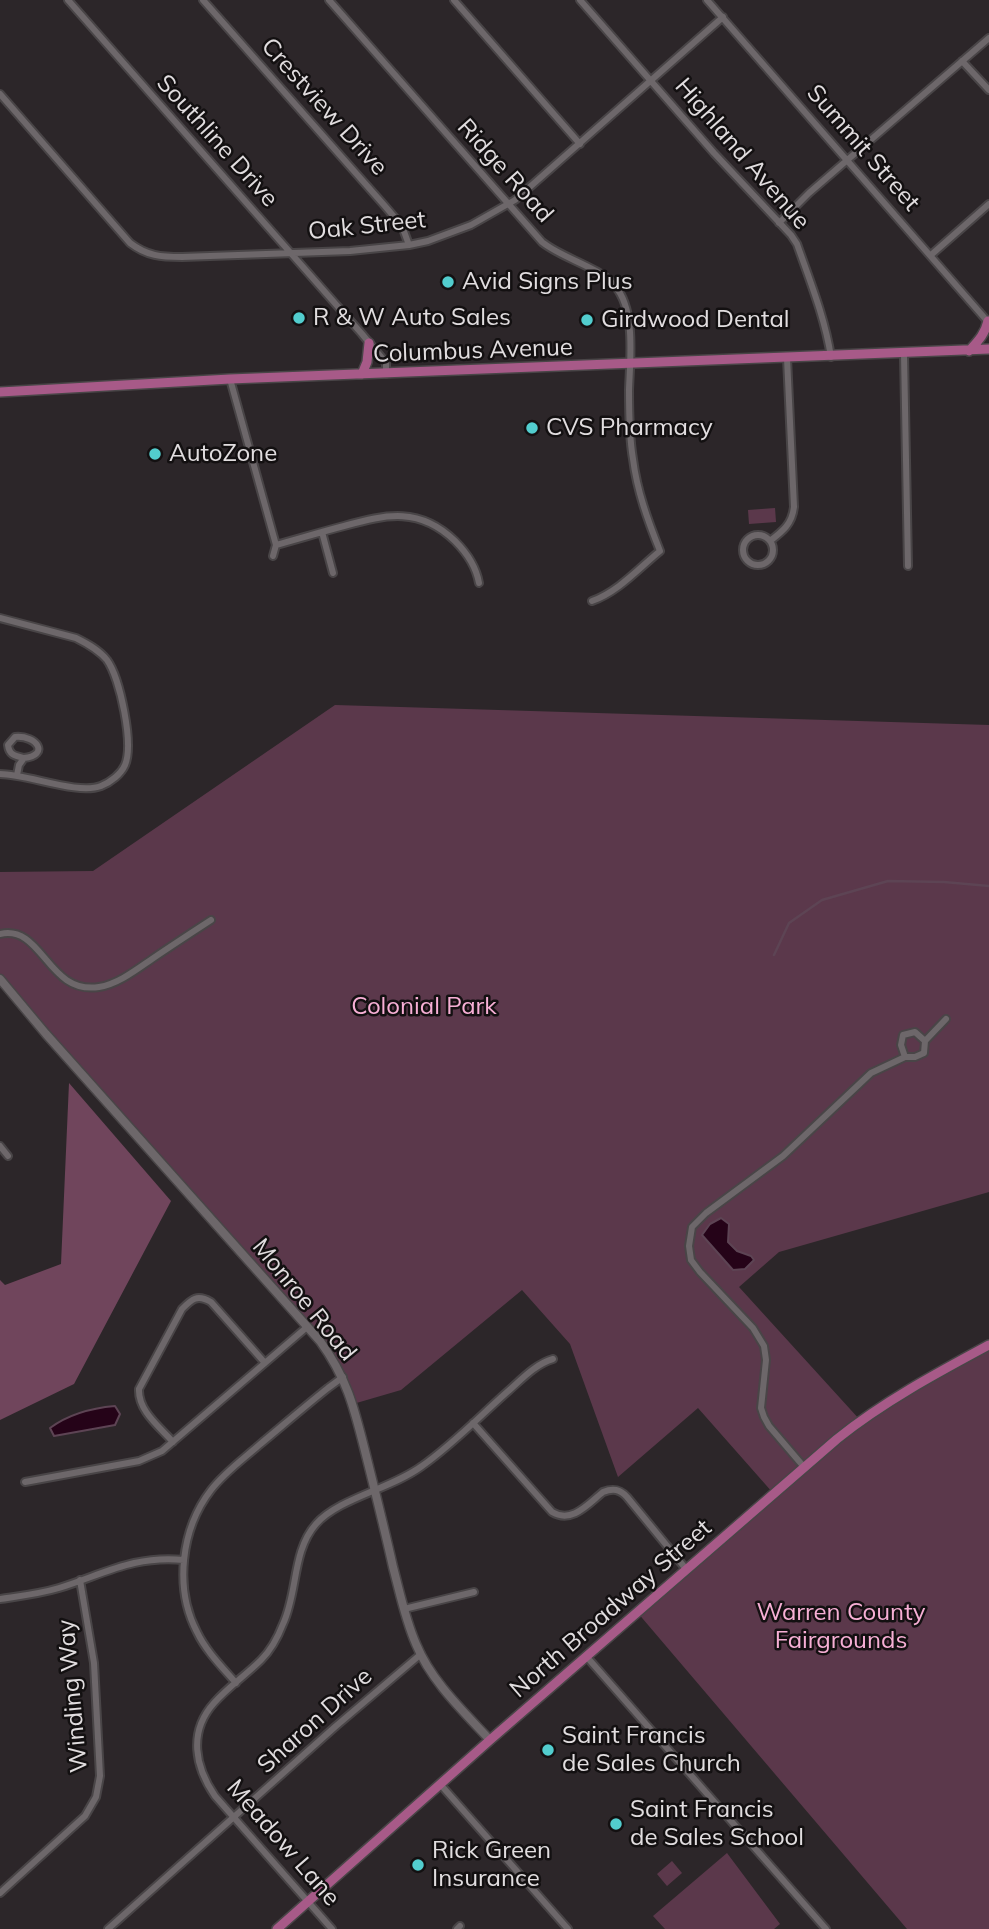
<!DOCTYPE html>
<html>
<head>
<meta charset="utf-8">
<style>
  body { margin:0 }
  canvas { display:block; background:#2c2629 }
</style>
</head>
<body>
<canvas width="989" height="1929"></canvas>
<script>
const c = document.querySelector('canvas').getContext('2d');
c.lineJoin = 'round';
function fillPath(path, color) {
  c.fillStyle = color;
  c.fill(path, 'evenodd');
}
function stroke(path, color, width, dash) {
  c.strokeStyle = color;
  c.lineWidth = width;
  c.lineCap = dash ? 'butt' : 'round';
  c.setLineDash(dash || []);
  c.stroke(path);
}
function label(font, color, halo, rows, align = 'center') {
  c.font = font + ' Mulish,sans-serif';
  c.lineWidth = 5;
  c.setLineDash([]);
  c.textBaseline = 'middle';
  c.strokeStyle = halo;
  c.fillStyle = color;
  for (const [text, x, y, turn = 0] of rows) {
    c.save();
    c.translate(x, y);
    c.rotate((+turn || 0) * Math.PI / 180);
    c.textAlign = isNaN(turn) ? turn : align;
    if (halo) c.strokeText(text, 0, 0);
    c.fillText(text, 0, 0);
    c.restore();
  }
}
const green = new Path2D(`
  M 775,508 L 776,522 L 749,524 L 748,510 Z
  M 335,705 L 989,725 L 989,1192 L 779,1252 L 739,1287 L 860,1420 L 989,1345 L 989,1929 L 907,1929 L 637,1612 L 773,1493 L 698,1408 L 618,1477 L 570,1344 L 522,1290 L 401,1390 L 353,1404 L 333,1359 L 0,979 L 0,872 L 93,871 Z
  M 727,1853 L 780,1924 L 774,1929 L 665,1929 L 653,1916 Z
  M 672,1861 L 682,1873 L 667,1886 L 657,1874 Z`);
const forest = new Path2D(`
  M 69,1083 L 171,1201 L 74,1384 L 0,1420 L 0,1280 L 5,1285 L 61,1264 Z`);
const water = new Path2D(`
  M 721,1218 L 729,1224 L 728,1242 L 737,1251 L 751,1256 L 754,1260 L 745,1269 L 733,1270 L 702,1235 L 710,1224 Z
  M 115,1406 L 120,1414 L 115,1425 L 54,1436 L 50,1428 C 69,1414 92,1408 115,1406 Z`);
const stream = new Path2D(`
  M 774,955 L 789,923 L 822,900 L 888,881 L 944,882 L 989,886`);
const street = new Path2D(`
  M 68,0 L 362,334 L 386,363 L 386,374
  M 203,0 L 384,205 L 402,226 L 409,245
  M 329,0 L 542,242 C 563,259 598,266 615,286 C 636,310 630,360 629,390 C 629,413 629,436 633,459 C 637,491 648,521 660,551 C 639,568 618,592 592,601
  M 454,0 L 580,144
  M 580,0 L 714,153 L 791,235 L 797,244 C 810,281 825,318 831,357
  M 707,0 L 989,323
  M 962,61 L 989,90
  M 0,94 L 130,243 C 147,256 161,257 182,257 L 350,251 L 409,245 L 428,241 L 471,225 L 515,200 L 723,17
  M 779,223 L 809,193 L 989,38
  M 931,255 L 989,204
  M 904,354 L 908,566
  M 230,379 L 276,545 L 273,556
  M 322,532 L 333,573
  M743 550a15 15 0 1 1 30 0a15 15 0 1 1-30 0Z
  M 770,541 C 783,531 792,524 794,507 L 787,358
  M 276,545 C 298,539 321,532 344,526 C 387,514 420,507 455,541 C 467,553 476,566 479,583
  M 0,618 L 76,638 C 88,644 99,650 107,660 C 120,678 134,744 125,765 C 121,774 111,782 101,786 C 77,795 28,774 0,774
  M 17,775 L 19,765 L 24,758 C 50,755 37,735 15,737 L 8,745 C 9,755 15,756 24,758
  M 0,934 C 43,924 47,995 99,987 C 118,984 136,970 152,959 C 171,946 191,933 211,920
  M 925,1041 L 946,1019
  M 0,1146 L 8,1156
  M 473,1423 L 552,1512 C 572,1524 588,1504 603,1492 C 613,1488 620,1489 627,1497 L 686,1569
  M 173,1442 C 160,1427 138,1411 139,1389 L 182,1309 C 192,1299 197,1294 211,1302 L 265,1363
  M 804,1467 L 769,1426 L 764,1417 L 761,1408 L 766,1360 L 764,1346 L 753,1328 L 700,1272 L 691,1260 L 689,1246 L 692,1227 L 706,1213 L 783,1156 L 871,1073 L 905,1057 L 915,1057 L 924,1053 L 925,1041 L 915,1032 L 903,1035 L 901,1045 L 905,1057
  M 25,1482 L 139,1461 L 162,1451 L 307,1327
  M 0,1599 C 20,1596 39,1594 59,1588 C 104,1574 134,1555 184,1560
  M 404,1609 L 474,1592
  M 586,1656 L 826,1929
  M 236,1683 C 222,1667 206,1651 197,1632 C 174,1588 181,1529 211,1490 C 224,1473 242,1460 258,1446 C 281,1427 304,1407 328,1388 L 343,1377
  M 440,1784 L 568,1929
  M 0,1893 L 85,1816 L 96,1797 L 100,1776 L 94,1663 L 80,1580
  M 108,1929 L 336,1726 L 421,1654
  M 332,1929 L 215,1796 C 195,1767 188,1732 214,1703 C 228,1687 246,1675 261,1660 C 271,1650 278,1637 283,1624 C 298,1592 292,1551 316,1524 C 339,1498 391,1489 422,1466 C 452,1445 479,1417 506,1393 C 520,1381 535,1364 553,1359
  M 457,1929 L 460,1926`);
const secondary = new Path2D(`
  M 0,979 L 46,1034 L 320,1341 C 349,1381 355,1412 367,1459 C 376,1495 385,1531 393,1567 C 400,1593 405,1619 416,1644 C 431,1681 463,1711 490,1740`);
const primary = new Path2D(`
  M 969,351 C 978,341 985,334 988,321
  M 362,374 L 367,362 L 369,343
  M 0,392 L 230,379 L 989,349
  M 277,1929 L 490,1740 L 837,1439 C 883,1402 937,1373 989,1345`);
const markers = [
  [448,282,7,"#52cdce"],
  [299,318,7,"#52cdce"],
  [587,320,7,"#52cdce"],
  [532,428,7,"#52cdce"],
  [155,454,7,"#52cdce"],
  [548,1750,7,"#52cdce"],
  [616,1824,7,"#52cdce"],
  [418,1865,7,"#52cdce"]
];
const streetNames = [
  ["Crestview Drive",324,107,48],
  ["Southline Drive",217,141,48],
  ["Summit Street",863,148,49],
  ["Highland Avenue",742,154,49],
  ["Ridge Road",505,171,48],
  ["Oak Street",367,226,-6],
  ["Columbus Avenue",473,351,-2],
  ["Monroe Road",304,1300,51],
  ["North Broadway Street",611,1609,-41],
  ["Winding Way",73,1696,-95],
  ["Sharon Drive",315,1721,-42],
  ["Meadow Lane",283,1843,49]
];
const poiNames = [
  ["Avid Signs Plus",462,282],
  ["R & W Auto Sales",313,318],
  ["Girdwood Dental",601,320],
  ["CVS Pharmacy",546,428],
  ["AutoZone",169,454],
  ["Saint Francis",562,1736],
  ["de Sales Church",562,1764],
  ["Saint Francis",630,1810],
  ["de Sales School",630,1838],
  ["Rick Green",432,1851],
  ["Insurance",432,1879]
];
const parkNames = [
  ["Colonial Park",424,1007],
  ["Warren County",841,1613],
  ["Fairgrounds",841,1641]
];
fillPath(green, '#5b384b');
fillPath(forest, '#70455c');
fillPath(water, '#250318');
stroke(water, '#5d4454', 2);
stroke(stream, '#5d4454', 2.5);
stroke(street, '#494547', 10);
stroke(secondary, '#494547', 11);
stroke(primary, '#494547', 12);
stroke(street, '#6d676a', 6);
stroke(secondary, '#6d676a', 8);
stroke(primary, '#a75a88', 9);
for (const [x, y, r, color] of markers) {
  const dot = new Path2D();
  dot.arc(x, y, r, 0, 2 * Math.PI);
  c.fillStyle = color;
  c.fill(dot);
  stroke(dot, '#131011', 2.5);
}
label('24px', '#e1dddf', '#131011', streetNames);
label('24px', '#e1dddf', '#131011', poiNames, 'left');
label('24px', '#f7afd5', '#131011', parkNames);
</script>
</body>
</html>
